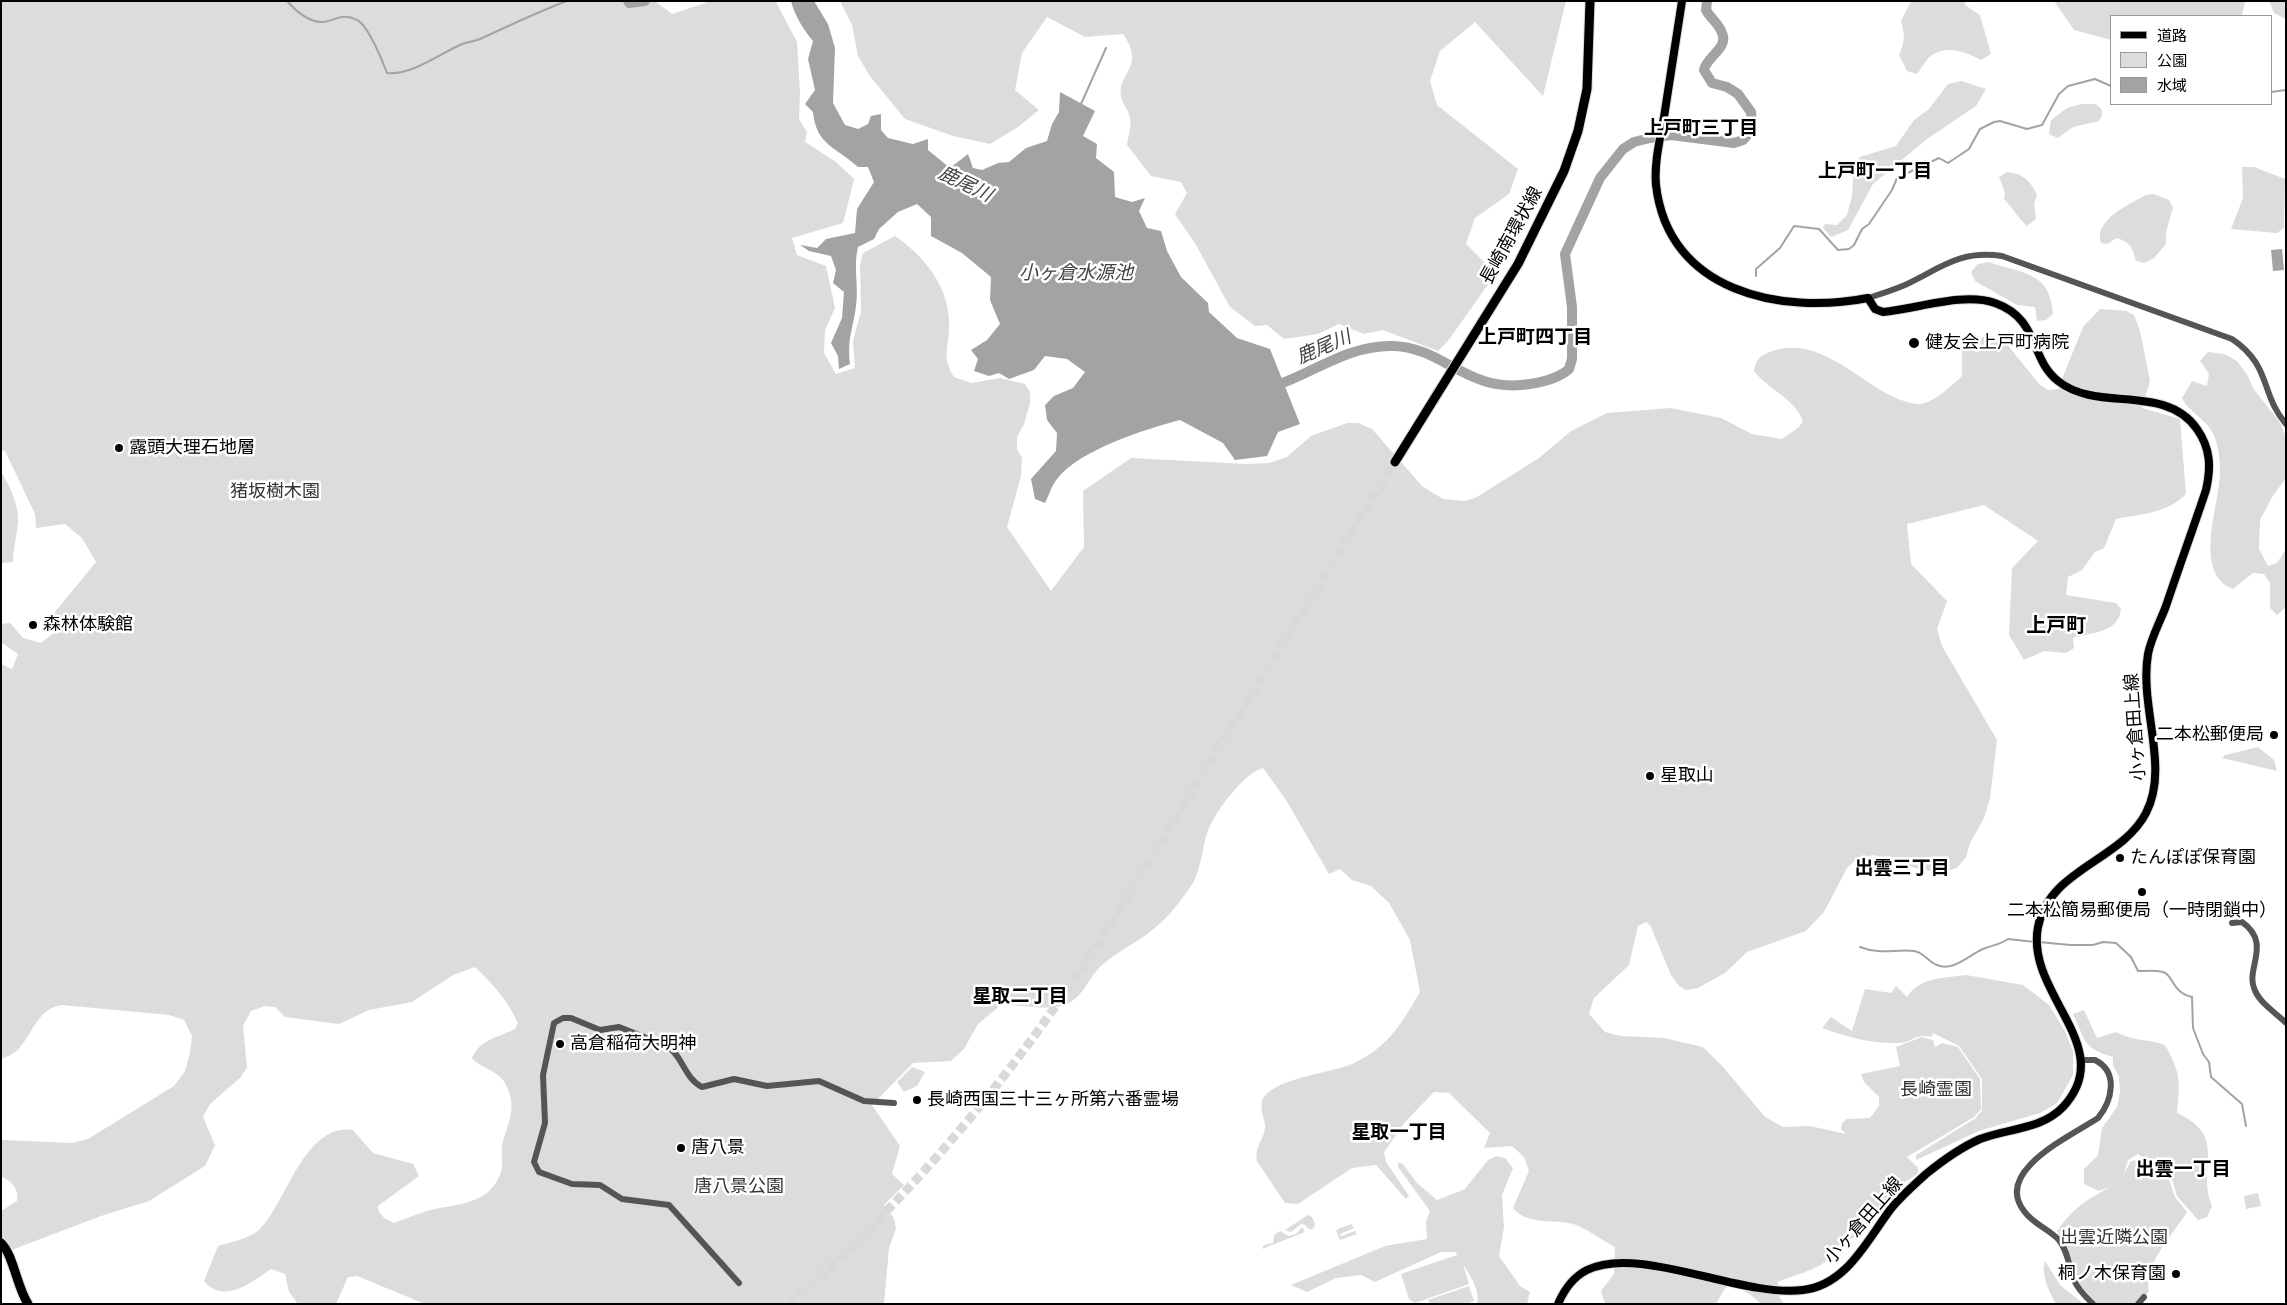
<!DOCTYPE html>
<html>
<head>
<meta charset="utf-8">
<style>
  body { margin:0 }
  #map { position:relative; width:2287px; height:1305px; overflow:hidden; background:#fff; font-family:"DejaVu Sans","Noto Sans JP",sans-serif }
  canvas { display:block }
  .frame { position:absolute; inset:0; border:2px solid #000; pointer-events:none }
  .legend { position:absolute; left:2110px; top:15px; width:162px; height:90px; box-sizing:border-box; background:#fff; border:1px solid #999; margin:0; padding:6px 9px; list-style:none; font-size:15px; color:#000 }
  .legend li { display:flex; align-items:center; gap:10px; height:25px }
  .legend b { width:25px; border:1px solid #999 }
</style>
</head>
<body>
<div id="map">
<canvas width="2287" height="1305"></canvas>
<div class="frame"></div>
<ul class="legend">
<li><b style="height:6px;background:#000"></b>道路</li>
<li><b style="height:14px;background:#dcdcdc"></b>公園</li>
<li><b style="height:14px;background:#a3a3a3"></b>水域</li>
</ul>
</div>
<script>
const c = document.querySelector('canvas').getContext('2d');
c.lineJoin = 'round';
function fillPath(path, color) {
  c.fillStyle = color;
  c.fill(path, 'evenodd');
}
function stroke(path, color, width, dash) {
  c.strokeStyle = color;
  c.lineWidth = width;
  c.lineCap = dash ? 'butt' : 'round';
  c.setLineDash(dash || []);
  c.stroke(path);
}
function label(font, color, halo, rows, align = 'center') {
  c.font = font + ' "DejaVu Sans","Noto Sans JP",sans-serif';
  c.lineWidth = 5;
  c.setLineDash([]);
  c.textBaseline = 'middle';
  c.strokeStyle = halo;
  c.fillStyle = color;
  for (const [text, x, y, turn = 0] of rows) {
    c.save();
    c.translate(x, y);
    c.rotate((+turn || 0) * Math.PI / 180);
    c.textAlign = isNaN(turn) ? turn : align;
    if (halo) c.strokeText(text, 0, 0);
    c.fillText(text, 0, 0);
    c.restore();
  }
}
const green = new Path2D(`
  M 1,1 L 655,1 L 672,14 L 711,1 L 776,2 L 797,42 L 800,93 L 799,119 L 807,132 L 805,142 L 836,162 L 854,179 L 843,223 L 792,238 L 797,255 L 826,266 L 835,308 L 825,330 L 824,353 L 836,374 L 855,368 L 853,341 L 861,311 L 860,265 L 863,253 L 895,236 C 924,256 950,287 949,325 C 949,348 941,356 954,377 L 972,383 L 1000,378 L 1025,384 L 1030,392 L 1030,403 L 1024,424 L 1017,437 L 1017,449 L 1022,458 L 1021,476 L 1007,527 L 1051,591 L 1084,547 L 1083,491 L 1131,458 L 1246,464 L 1269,463 L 1287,457 L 1311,436 L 1347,423 L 1358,423 L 1372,429 L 1422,486 L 1443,499 L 1465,501 L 1477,497 L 1539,458 L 1571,431 L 1607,413 L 1671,408 L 1721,418 L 1752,434 L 1782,439 L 1799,427 L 1803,421 C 1795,399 1768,389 1754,371 C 1755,360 1760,356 1770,352 C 1818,333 1858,382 1898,399 C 1904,401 1915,405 1921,404 C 1936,401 1951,386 1962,376 L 1962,350 C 1972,339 1986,333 2002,338 L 2039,384 L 2048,390 L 2058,389 L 2083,327 L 2100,309 L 2126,311 L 2134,315 L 2140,331 L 2150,381 L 2142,408 L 2180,419 L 2186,494 C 2168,513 2141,514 2116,519 L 2104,548 L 2095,552 L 2082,570 L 2068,577 L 2066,595 L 2116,603 L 2121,609 C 2118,633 2093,632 2073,638 L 2074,648 L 2066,653 L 2044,651 L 2024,660 L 2009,635 L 2012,568 L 2038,541 L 1984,505 L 1907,524 L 1911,564 L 1947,601 L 1937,629 L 1942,646 L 1997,740 L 1990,798 L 1984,818 L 1970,843 L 1966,857 L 1957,868 L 1944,872 L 1922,870 L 1874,855 L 1857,859 L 1847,868 L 1824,912 L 1806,931 L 1747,952 L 1725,973 L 1698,988 L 1686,990 L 1679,986 L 1671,975 L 1650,925 L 1646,922 L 1638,926 L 1629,965 L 1594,998 L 1589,1014 L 1605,1032 L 1621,1036 L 1664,1038 L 1703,1047 L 1724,1068 L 1765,1117 L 1783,1127 L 1810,1126 L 1846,1134 L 1841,1129 L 1842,1123 L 1847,1119 L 1870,1118 L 1879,1106 L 1879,1097 L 1864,1082 L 1861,1074 L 1900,1066 L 1896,1047 L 1922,1037 L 1933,1040 L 1935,1047 L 1942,1043 L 1958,1047 L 1980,1079 L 1981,1109 L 1974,1117 L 1907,1157 L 1918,1168 L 1918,1173 C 1911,1180 1903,1181 1896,1188 C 1884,1200 1878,1217 1866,1229 C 1858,1237 1849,1239 1840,1245 C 1834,1249 1833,1255 1828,1259 C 1816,1271 1793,1275 1778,1282 L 1777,1293 L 1784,1304 L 1761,1304 C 1752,1295 1737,1283 1725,1288 L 1716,1304 L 1605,1304 L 1601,1291 L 1614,1274 L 1615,1247 C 1601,1240 1584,1226 1569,1223 C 1551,1220 1525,1224 1513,1208 L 1529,1171 L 1524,1157 L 1512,1146 L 1484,1148 L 1490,1133 L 1449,1093 L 1434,1092 L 1406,1121 L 1384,1152 L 1386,1162 L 1409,1196 L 1406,1199 L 1376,1165 L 1352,1168 L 1298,1204 L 1285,1203 L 1257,1161 C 1254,1145 1266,1138 1265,1125 C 1264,1117 1260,1111 1262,1102 C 1268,1078 1335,1073 1354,1063 C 1389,1046 1401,1024 1420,992 L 1410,940 L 1389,903 L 1371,886 L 1352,880 L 1340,869 L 1329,874 L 1286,800 L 1263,768 C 1245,772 1216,811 1209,828 C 1202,845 1201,873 1191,886 C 1180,902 1166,920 1151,931 C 1135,944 1116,952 1101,966 C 1089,977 1084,995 1069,1003 C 1055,1012 1019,1005 1002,1004 L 978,1024 L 964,1049 L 951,1061 L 913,1063 L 872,1105 L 900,1146 L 892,1174 L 904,1185 L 884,1205 L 894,1218 L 896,1229 L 889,1248 L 884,1304 L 425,1304 L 357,1276 L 348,1277 L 336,1304 L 298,1304 L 289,1292 L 285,1274 L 271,1269 C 252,1282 224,1305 204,1281 L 218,1246 C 232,1242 249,1239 260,1229 C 287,1202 304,1123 353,1130 L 373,1153 L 413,1164 L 419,1176 L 378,1206 C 378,1216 386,1219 394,1223 C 406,1218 418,1214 430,1210 C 456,1204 486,1205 499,1177 C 506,1163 499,1154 503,1141 C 510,1118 517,1106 505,1083 C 498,1070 481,1069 472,1058 C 479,1040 499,1037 515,1029 L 518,1023 C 508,1001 492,983 475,967 L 453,975 L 412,1002 L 369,1010 L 339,1024 L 285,1017 L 275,1007 L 265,1006 L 251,1011 L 243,1026 L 247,1067 L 241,1077 L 210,1104 L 203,1117 L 215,1145 L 205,1166 L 149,1201 L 101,1216 L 1,1254 L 1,1211 L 17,1201 C 19,1188 12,1182 1,1176 L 1,1140 L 72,1143 L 88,1139 L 174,1086 L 185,1071 L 190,1053 L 192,1036 L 184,1020 L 169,1015 L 62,1005 C 39,1008 34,1030 21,1046 C 16,1053 9,1056 1,1059 L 1,664 L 12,669 L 18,654 L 2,643 L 1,624 L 10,623 L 23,638 L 41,643 L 56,631 L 55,612 L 96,562 L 82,538 L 65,524 L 36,528 L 35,514 L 5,451 L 1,450 Z
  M 840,1 L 1566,1 L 1543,96 L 1475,22 L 1440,51 L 1430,81 L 1437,105 L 1518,169 L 1509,194 L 1475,218 L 1466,244 L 1486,264 L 1489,283 L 1448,341 L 1438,351 L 1383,330 L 1364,334 L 1339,324 L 1318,334 L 1284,339 L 1267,325 L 1255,326 L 1230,307 L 1196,245 L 1175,214 L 1187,193 L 1181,182 L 1151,176 L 1127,145 C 1128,137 1132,126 1130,118 C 1129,110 1122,104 1121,96 C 1118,72 1146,67 1123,34 L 1085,37 L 1047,17 L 1022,53 L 1015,90 L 1039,110 L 1018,127 L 990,144 L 953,136 L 905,119 L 869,75 L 858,56 L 852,25 Z
  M 1911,1 L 1965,1 L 1965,5 L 1980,15 L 1991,54 L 1981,60 C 1966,52 1947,45 1932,55 C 1926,59 1921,69 1917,74 L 1907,71 L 1899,55 C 1905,42 1905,34 1901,21 Z
  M 2054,1 L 2245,1 L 2242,16 L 2111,16 L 2111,40 L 2074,30 Z
  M 2269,1 L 2286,1 L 2286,21 L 2284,18 L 2274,13 Z
  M 1962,81 L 1986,89 L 1976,106 L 1927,139 L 1873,184 L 1848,230 L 1831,237 L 1823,228 L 1825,224 L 1837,225 L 1847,215 L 1852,196 L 1854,166 L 1860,157 L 1896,146 L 1914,120 L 1929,109 L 1948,84 Z
  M 2082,104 L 2096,104 L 2102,110 L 2102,116 L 2099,121 L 2073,127 L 2058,138 L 2049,134 L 2051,120 L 2067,108 Z
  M 2242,167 L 2254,167 L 2285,179 L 2284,228 L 2277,233 L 2231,229 L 2243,198 Z
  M 2007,172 C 2022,173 2031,181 2037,195 L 2034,204 L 2036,219 L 2027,226 C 2018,218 2013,208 2004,199 L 2005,193 L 1999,177 Z
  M 2154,194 L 2169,200 L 2173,207 L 2166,232 L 2166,244 L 2154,258 L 2144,263 L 2136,261 C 2132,247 2131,243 2117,238 L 2107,244 L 2101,243 C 2093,220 2130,204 2146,195 Z
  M 1989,262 C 2021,274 2050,270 2053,314 L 2046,320 L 2037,321 L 2035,307 L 2017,305 L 1975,281 L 1971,272 L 1978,264 Z
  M 2208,352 L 2224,354 L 2237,361 L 2248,376 L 2253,388 L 2281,424 L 2286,438 L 2286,478 L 2272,497 L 2260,520 L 2259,549 L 2268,566 L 2277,563 L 2286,549 L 2286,607 L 2277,615 L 2270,608 L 2270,583 L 2264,574 L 2253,573 L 2233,589 C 2195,574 2216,514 2219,484 C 2221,470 2220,452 2215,438 C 2208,419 2189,413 2182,398 L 2192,381 L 2207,386 L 2209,374 L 2200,361 Z
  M 1,472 C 10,486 19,505 18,522 C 17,535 13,548 13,562 L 1,563 Z
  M 2258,747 L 2274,760 L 2277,771 L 2222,758 L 2225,755 Z
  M 1966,975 L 2023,985 L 2049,1005 L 2065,1031 L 2073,1051 L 2073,1075 L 2057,1103 L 2040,1113 L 1979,1131 L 1916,1160 L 1916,1155 L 1976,1118 L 1982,1110 L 1982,1079 L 1959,1046 L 1933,1033 L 1932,1037 C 1914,1033 1914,1042 1899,1043 C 1872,1044 1847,1037 1822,1028 L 1831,1017 L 1852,1031 L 1865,989 L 1891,993 L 1896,986 L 1907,997 C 1919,977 1944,978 1966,975 Z
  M 2084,1010 L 2097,1038 L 2116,1032 C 2133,1041 2148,1039 2165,1045 C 2181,1073 2180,1081 2177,1113 C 2229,1137 2196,1167 2212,1206 L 2207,1217 L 2198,1220 L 2177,1196 L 2171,1176 L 2138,1154 L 2128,1160 L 2124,1174 L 2131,1161 L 2139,1160 L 2168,1177 L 2175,1197 L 2187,1212 C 2173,1234 2143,1265 2149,1292 L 2134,1304 L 2097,1304 L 2080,1285 L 2067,1247 L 2057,1231 C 2074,1207 2085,1201 2110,1187 L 2099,1191 L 2084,1184 L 2084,1169 L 2098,1155 L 2102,1128 L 2117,1107 L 2120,1093 L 2119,1077 L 2113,1065 L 2113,1057 C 2082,1048 2086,1041 2073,1014 Z
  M 912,1067 L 925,1072 L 917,1086 L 904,1092 L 897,1082 Z
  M 1497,1156 L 1505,1158 L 1513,1168 L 1502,1195 L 1504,1227 L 1499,1256 L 1520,1286 L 1530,1292 L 1527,1304 L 1477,1304 C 1480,1289 1470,1276 1463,1264 L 1469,1284 L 1415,1303 L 1409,1299 L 1401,1274 L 1457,1255 L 1456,1252 L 1441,1252 L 1375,1282 L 1361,1275 L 1336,1278 L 1307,1292 L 1291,1285 L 1385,1246 L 1427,1239 L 1426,1222 L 1430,1211 L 1398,1167 L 1398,1163 L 1402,1163 L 1417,1183 L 1437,1200 L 1465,1189 L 1488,1160 Z
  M 2258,1193 L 2261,1206 L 2246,1209 L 2244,1196 Z
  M 1308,1215 L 1312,1217 L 1315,1224 L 1314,1228 L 1310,1230 L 1305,1225 L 1301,1224 L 1291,1232 L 1285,1230 Z
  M 1351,1224 L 1354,1228 L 1340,1234 L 1341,1236 L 1355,1231 L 1357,1234 L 1340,1240 L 1336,1231 L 1338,1229 Z
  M 1302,1227 L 1305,1232 L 1262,1249 L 1264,1245 L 1273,1243 L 1274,1235 L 1280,1231 L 1289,1236 L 1296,1234 Z
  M 2045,1261 L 2060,1285 L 2084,1304 L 2056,1304 C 2050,1294 2040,1272 2045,1261 Z
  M 1469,1286 L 1474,1301 L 1466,1304 L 1430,1304 L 1428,1300 Z`);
const water = new Path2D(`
  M 791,1 L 814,1 L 828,24 L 835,48 L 833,103 L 845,125 L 858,129 L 868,124 L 871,116 L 881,114 L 881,130 L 888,138 L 913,144 L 928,139 L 928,150 L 950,168 L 968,154 L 973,168 L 982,170 L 998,163 L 1009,162 L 1026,148 L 1047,141 L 1052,124 L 1059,112 L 1060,92 L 1095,111 L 1083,136 L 1097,144 L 1096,158 L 1114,172 L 1115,197 L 1132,202 L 1145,198 L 1139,211 L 1147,228 L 1161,231 L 1167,251 L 1181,277 L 1208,303 L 1209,312 L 1237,338 L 1270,349 L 1300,424 L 1278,432 L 1267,456 L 1235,460 L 1223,443 L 1180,420 C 1146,429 1079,450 1057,479 C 1052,485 1049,495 1045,503 L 1035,499 L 1031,479 L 1056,451 L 1057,433 L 1047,420 L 1045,405 L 1054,396 L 1073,388 L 1085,372 L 1067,359 L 1045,356 L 1034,370 L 1009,379 L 999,373 L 989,376 L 974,371 L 978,359 L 971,350 L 987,340 L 1000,324 L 990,300 L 991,277 L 962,253 L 931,236 L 931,217 L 917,204 L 898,212 L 879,229 L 874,239 L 858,247 C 853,266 859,286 856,306 C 853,330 847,338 850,364 L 839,369 L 838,356 L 831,343 L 842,318 L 844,292 L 833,283 L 836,270 L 831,256 L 809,251 L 800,245 L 817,248 L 826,239 L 855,233 L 857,209 L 874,182 L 868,167 L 858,167 C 836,147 816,145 813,112 L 805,104 L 815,90 L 808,59 L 813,41 C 804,31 794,14 791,1 Z
  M 2282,249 L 2284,270 L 2273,271 L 2271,250 Z`);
const stream = new Path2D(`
  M 287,1 C 295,10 307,21 320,22 C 333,23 341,11 357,20 C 368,25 383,62 387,73 C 412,75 436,56 458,46 C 464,42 473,42 480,39 C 509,26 537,12 567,1
  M 621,1 L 629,3
  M 2271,92 L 2286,90
  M 1081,104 L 1106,48
  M 1756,276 L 1756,269 L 1780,248 L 1794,226 L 1819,229 L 1838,250 L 1849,249 L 1854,245 L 1862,229 L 1869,224 L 1892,190 L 1897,178 L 1939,158 L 1948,163 L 1969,149 L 1980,129 L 1994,122 L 2000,121 L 2027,129 L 2042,125 L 2059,94 L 2068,86 L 2095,79 L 2111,86
  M 2039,942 L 2070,945 L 2093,945 L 2103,942 L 2116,943 L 2131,957 L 2138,971 C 2146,971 2155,970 2163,972 C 2174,975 2171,992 2192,997 L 2193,1028 L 2203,1054 L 2209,1062 L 2211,1077 L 2242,1104 L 2246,1126
  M 1860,947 C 1881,955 1894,949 1914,951 C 1924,952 1928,962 1937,965 C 1953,972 1969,955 1983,949 C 1992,945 2000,945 2008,939 L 2035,942`);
const river = new Path2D(`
  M 629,3 L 645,1
  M 1272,387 C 1312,374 1349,344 1394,346 C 1445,348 1467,394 1530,384 C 1543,382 1559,378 1569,369 L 1572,359 L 1572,307 L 1565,254 L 1600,178 L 1623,149 L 1634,142 L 1650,138 L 1671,135 L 1734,143 L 1743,140 L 1750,132 L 1752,123 L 1751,112 L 1738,94 L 1727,87 L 1712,83 L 1704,70 C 1706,57 1729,48 1722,33 C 1719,24 1711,19 1706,10 L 1707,1`);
const highwayTunnel = new Path2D(`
  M 788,1304 C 877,1228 959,1137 1029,1043 C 1091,960 1143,871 1197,783 C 1263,676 1329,569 1395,462`);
const minor = new Path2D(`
  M 1868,298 C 1881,294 1893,290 1905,285 C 1941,268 1959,250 2002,256 L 2232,339 C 2272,366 2260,394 2286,424
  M 2232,923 L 2242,922 C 2272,943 2246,968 2254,988 C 2259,1003 2275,1012 2286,1023
  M 2081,1060 L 2095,1060 C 2119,1072 2112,1101 2098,1118 C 2071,1136 1993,1171 2024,1211 C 2033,1224 2049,1229 2059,1240 C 2068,1251 2069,1267 2074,1280 C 2078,1290 2086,1297 2093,1304
  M 739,1283 L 669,1205 L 622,1199 L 600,1185 L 572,1184 L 539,1172 L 534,1162 L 545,1123 L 543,1075 L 554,1023 L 563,1018 L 571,1018 L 600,1030 L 619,1027 L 667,1046 C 683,1056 684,1078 702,1087 L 734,1079 L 767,1086 L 819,1081 L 864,1101 L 894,1103
  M 2138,1304 L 2144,1297`);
const major = new Path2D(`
  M 1558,1304 C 1564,1290 1573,1277 1587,1270 C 1639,1244 1742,1298 1803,1290 C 1846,1285 1866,1242 1890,1210 C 1900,1197 1914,1185 1926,1174 C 1942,1161 1962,1147 1980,1139 C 2008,1128 2041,1130 2063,1107 C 2119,1047 2025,994 2038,927 C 2049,869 2121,861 2146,813 C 2170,767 2139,707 2148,654 C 2151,638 2160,622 2166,606 C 2179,567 2193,529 2206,490 C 2211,468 2211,449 2197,429 C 2165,383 2098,413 2058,381 C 2029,358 2040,319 1995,303 C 1963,292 1917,309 1883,312 L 1875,309 L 1868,298 C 1781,315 1668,292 1656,185 C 1654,163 1660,139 1664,117 C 1670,79 1676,40 1682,1`);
const highway = new Path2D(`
  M 1395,462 L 1518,264 L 1564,171 L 1578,131 L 1587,89 L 1590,1
  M 1,1243 C 13,1254 17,1287 28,1304`);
const markers = [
  [1914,343,6,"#000"],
  [119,448,5,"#000"],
  [33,625,5,"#000"],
  [2274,735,5,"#000"],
  [1650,776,5,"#000"],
  [2120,858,5,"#000"],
  [2142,892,5,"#000"],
  [560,1044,5,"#000"],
  [917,1100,5,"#000"],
  [681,1148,5,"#000"],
  [2176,1274,5,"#000"]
];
const streetNames = [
  ["長崎南環状線",1512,236,-61],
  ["小ヶ倉田上線",2136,727,-94],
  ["小ヶ倉田上線",1864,1221,-49]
];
const poiNames = [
  ["健友会上戸町病院",1925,343],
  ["露頭大理石地層",129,448],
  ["森林体験館",43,625],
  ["二本松郵便局",2264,735,"right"],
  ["星取山",1660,776],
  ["たんぽぽ保育園",2130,858],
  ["二本松簡易郵便局（一時閉鎖中）",2142,911,"center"],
  ["高倉稲荷大明神",570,1044],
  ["長崎西国三十三ヶ所第六番霊場",927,1100],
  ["唐八景",691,1148],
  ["桐ノ木保育園",2166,1274,"right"]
];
const parkNames = [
  ["猪坂樹木園",275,492],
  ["長崎霊園",1936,1090],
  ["唐八景公園",739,1187],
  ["出雲近隣公園",2114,1238]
];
const neighbourhoodNames = [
  ["上戸町三丁目",1701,129],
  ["上戸町一丁目",1875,172],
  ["上戸町四丁目",1535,338],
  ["出雲三丁目",1902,869],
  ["星取二丁目",1020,997],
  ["星取一丁目",1399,1133],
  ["出雲一丁目",2183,1170]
];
const waterNames = [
  ["鹿尾川",965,185,26],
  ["小ヶ倉水源池",1076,274],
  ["鹿尾川",1324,348,-23]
];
const quarterNames = [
  ["上戸町",2056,627]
];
fillPath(green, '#dcdcdc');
fillPath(water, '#a3a3a3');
stroke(stream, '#a3a3a3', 2);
stroke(river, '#a3a3a3', 10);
stroke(highwayTunnel, '#d9d9d9', 9, [9, 4.5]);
stroke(major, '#dbdbdb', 10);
stroke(highway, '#dbdbdb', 11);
stroke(minor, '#555', 6);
stroke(major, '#000', 8);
stroke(highway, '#000', 9);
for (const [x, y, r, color] of markers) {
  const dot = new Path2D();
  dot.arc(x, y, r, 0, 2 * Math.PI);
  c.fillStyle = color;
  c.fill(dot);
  stroke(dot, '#fff', 2);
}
label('18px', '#000', '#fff', streetNames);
label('18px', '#000', '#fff', poiNames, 'left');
label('18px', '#333', '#fff', parkNames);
label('bold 19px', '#000', '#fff', neighbourhoodNames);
label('italic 19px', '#444', '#fff', waterNames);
label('bold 20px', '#000', '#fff', quarterNames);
</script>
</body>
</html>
